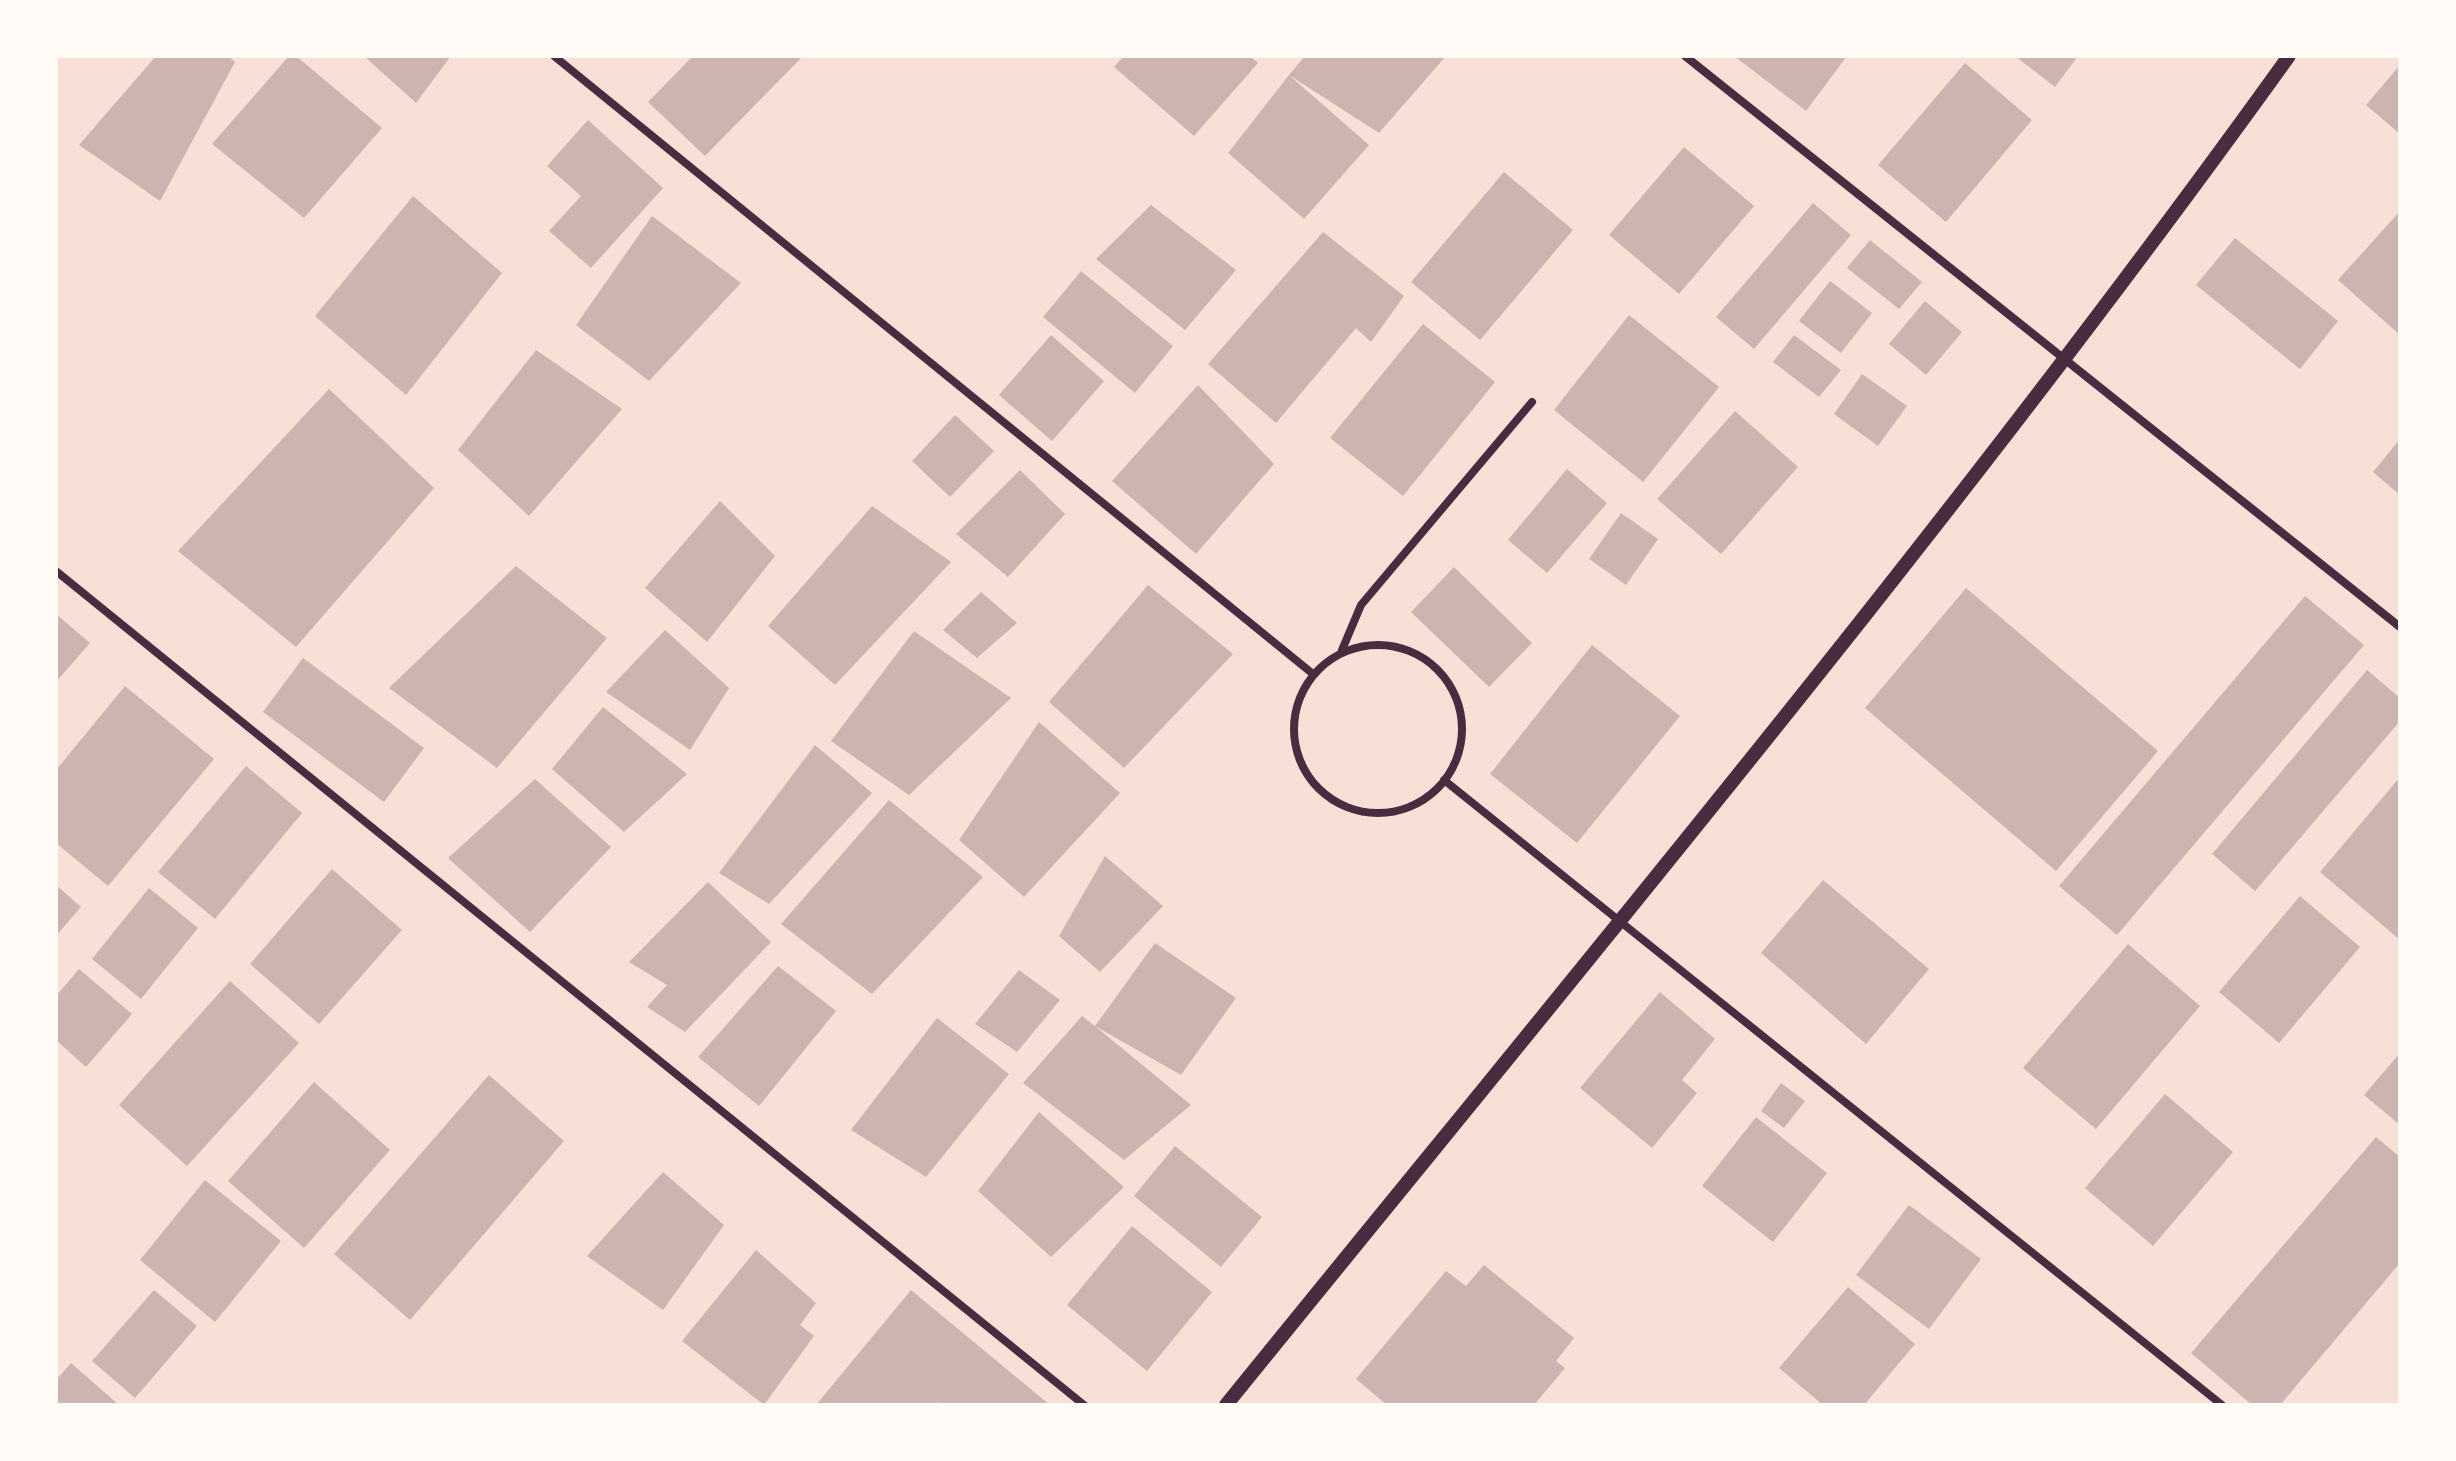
<!DOCTYPE html>
<html>
<head>
<meta charset="utf-8">
<style>
  body { margin:0 }
  #map { position:relative; width:2456px; height:1461px; overflow:hidden; background:#f7e1d7; font-family:"Alegreya Sans",sans-serif }
  canvas { display:block }
  .frame { position:absolute; inset:0; border:58px solid #fffaf5; pointer-events:none }
</style>
</head>
<body>
<div id="map">
<canvas width="2456" height="1461"></canvas>
<div class="frame"></div>
</div>
<script>
const c = document.querySelector('canvas').getContext('2d');
c.lineJoin = 'round';
function fillPath(path, color) {
  c.fillStyle = color;
  c.fill(path, 'evenodd');
}
function stroke(path, color, width, dash) {
  c.strokeStyle = color;
  c.lineWidth = width;
  c.lineCap = dash ? 'butt' : 'round';
  c.setLineDash(dash || []);
  c.stroke(path);
}
const building = new Path2D(`
  M 156,56 L 228,56 L 235,62 L 160,201 L 79,145 Z
  M 289,56 L 296,56 L 382,128 L 304,218 L 212,144 Z
  M 364,56 L 451,56 L 416,103 Z
  M 693,56 L 803,56 L 705,156 L 648,102 Z
  M 1124,56 L 1250,56 L 1258,63 L 1194,136 L 1114,67 Z
  M 1305,56 L 1446,56 L 1379,133 L 1289,75 Z
  M 1734,56 L 1847,56 L 1806,111 Z
  M 2015,56 L 2078,56 L 2055,87 Z
  M 1965,63 L 2032,120 L 1946,222 L 1878,165 Z
  M 2400,65 L 2400,134 L 2366,105 Z
  M 1289,75 L 1369,145 L 1304,219 L 1228,153 Z
  M 588,120 L 663,188 L 591,268 L 549,231 L 581,196 L 547,166 Z
  M 1684,147 L 1754,206 L 1679,294 L 1609,235 Z
  M 1504,172 L 1573,230 L 1480,340 L 1411,282 Z
  M 413,196 L 502,273 L 406,395 L 315,316 Z
  M 1813,203 L 1851,235 L 1754,349 L 1716,317 Z
  M 1151,205 L 1236,270 L 1185,330 L 1096,259 Z
  M 2400,211 L 2400,335 L 2338,280 Z
  M 652,216 L 741,283 L 649,381 L 576,325 Z
  M 1323,232 L 1404,296 L 1371,342 L 1356,328 L 1276,423 L 1208,364 Z
  M 2235,238 L 2338,321 L 2300,369 L 2196,285 Z
  M 1870,240 L 1922,282 L 1899,309 L 1847,268 Z
  M 1081,271 L 1173,346 L 1135,393 L 1043,317 Z
  M 1830,281 L 1872,313 L 1841,353 L 1799,321 Z
  M 1925,301 L 1962,332 L 1926,375 L 1889,344 Z
  M 1629,315 L 1719,387 L 1643,482 L 1554,410 Z
  M 1423,324 L 1495,382 L 1403,496 L 1330,438 Z
  M 1051,335 L 1104,381 L 1052,441 L 999,395 Z
  M 1794,335 L 1841,370 L 1819,397 L 1773,362 Z
  M 536,350 L 622,409 L 529,516 L 458,450 Z
  M 1862,374 L 1907,406 L 1878,446 L 1834,414 Z
  M 1198,385 L 1274,464 L 1196,554 L 1112,481 Z
  M 329,389 L 434,488 L 296,647 L 178,551 Z
  M 1735,411 L 1798,467 L 1721,554 L 1657,499 Z
  M 955,415 L 994,451 L 950,497 L 912,461 Z
  M 2400,439 L 2400,495 L 2373,472 Z
  M 1567,469 L 1607,503 L 1547,573 L 1508,540 Z
  M 1020,470 L 1065,514 L 1008,577 L 956,534 Z
  M 720,501 L 775,556 L 707,642 L 645,588 Z
  M 872,506 L 951,562 L 835,685 L 768,626 Z
  M 1621,513 L 1658,539 L 1626,585 L 1589,559 Z
  M 516,566 L 607,638 L 497,768 L 389,688 Z
  M 1454,567 L 1532,643 L 1489,687 L 1411,612 Z
  M 1148,585 L 1233,654 L 1124,768 L 1049,702 Z
  M 1966,588 L 2158,751 L 2056,871 L 1865,708 Z
  M 981,592 L 1017,623 L 977,658 L 943,630 Z
  M 2305,596 L 2364,645 L 2117,935 L 2059,886 Z
  M 56,614 L 90,643 L 56,682 Z
  M 665,630 L 729,688 L 690,750 L 606,692 Z
  M 914,631 L 1011,698 L 909,795 L 831,741 Z
  M 1592,645 L 1680,716 L 1577,843 L 1490,774 Z
  M 303,658 L 424,748 L 384,802 L 263,712 Z
  M 2367,670 L 2400,698 L 2400,721 L 2255,891 L 2212,854 Z
  M 125,686 L 214,759 L 108,886 L 56,843 L 56,770 Z
  M 603,707 L 687,774 L 624,832 L 552,769 Z
  M 1039,722 L 1120,793 L 1024,897 L 959,840 Z
  M 815,745 L 872,793 L 769,904 L 719,873 Z
  M 246,766 L 302,813 L 215,919 L 158,872 Z
  M 2400,777 L 2400,940 L 2320,872 Z
  M 535,779 L 611,847 L 530,932 L 448,858 Z
  M 889,800 L 983,877 L 872,994 L 781,924 Z
  M 1105,856 L 1163,906 L 1100,972 L 1059,936 Z
  M 332,869 L 402,930 L 319,1024 L 250,964 Z
  M 1823,880 L 1929,969 L 1866,1044 L 1761,953 Z
  M 708,882 L 771,942 L 685,1032 L 647,1007 L 667,985 L 629,962 Z
  M 56,885 L 81,907 L 56,936 Z
  M 149,888 L 198,928 L 141,999 L 92,959 Z
  M 2300,896 L 2360,947 L 2279,1043 L 2219,992 Z
  M 1155,943 L 1236,998 L 1181,1075 L 1095,1026 L 1191,1105 L 1124,1160 L 1023,1083 L 1082,1016 L 1095,1026 Z
  M 2128,944 L 2200,1006 L 2096,1129 L 2023,1068 Z
  M 778,966 L 836,1011 L 759,1106 L 698,1057 Z
  M 79,969 L 132,1014 L 86,1067 L 56,1040 L 56,996 Z
  M 1019,970 L 1060,1000 L 1017,1052 L 975,1024 Z
  M 230,981 L 299,1043 L 187,1166 L 119,1105 Z
  M 1660,992 L 1715,1039 L 1682,1080 L 1697,1093 L 1652,1148 L 1580,1088 Z
  M 937,1018 L 1009,1074 L 926,1177 L 851,1130 Z
  M 2400,1053 L 2400,1125 L 2364,1095 Z
  M 489,1075 L 564,1141 L 410,1320 L 334,1254 Z
  M 314,1082 L 390,1150 L 304,1248 L 228,1181 Z
  M 1781,1083 L 1805,1101 L 1784,1128 L 1761,1111 Z
  M 2165,1094 L 2233,1152 L 2153,1246 L 2085,1188 Z
  M 1039,1112 L 1124,1187 L 1051,1257 L 978,1191 Z
  M 1756,1117 L 1827,1173 L 1773,1242 L 1702,1186 Z
  M 2376,1137 L 2400,1157 L 2400,1263 L 2280,1405 L 2252,1405 L 2191,1353 Z
  M 1175,1146 L 1262,1217 L 1221,1267 L 1134,1196 Z
  M 663,1172 L 724,1225 L 663,1310 L 587,1256 Z
  M 205,1180 L 281,1241 L 215,1322 L 140,1260 Z
  M 1909,1205 L 1981,1259 L 1929,1329 L 1856,1275 Z
  M 1132,1226 L 1212,1292 L 1147,1371 L 1067,1305 Z
  M 756,1250 L 816,1303 L 800,1325 L 814,1336 L 764,1405 L 682,1341 Z
  M 1484,1265 L 1574,1338 L 1556,1361 L 1565,1368 L 1534,1405 L 1387,1405 L 1356,1379 L 1446,1271 L 1466,1286 Z
  M 1848,1287 L 1915,1344 L 1864,1405 L 1823,1405 L 1779,1368 Z
  M 154,1290 L 197,1326 L 135,1398 L 92,1361 Z
  M 911,1290 L 1050,1405 L 941,1405 L 938,1402 L 935,1405 L 816,1405 Z
  M 71,1363 L 119,1405 L 56,1405 L 56,1380 Z`);
const minor = new Path2D(`
  M 554,56 L 1313,674
  M 1685,56 L 2400,627
  M 56,571 L 1084,1405
  M1294 729a84 84 0 1 1 168 0a84 84 0 1 1-168 0Z
  M 1342,650 L 1361,605 L 1532,402
  M 1444,780 L 2222,1405`);
const tertiary = new Path2D(`
  M 1226,1405 C 1586,961 1955,521 2289,56`);
fillPath(building, '#ccb4b1');
stroke(minor, '#4a2c40', 8);
stroke(tertiary, '#4a2c40', 14);
</script>
</body>
</html>
